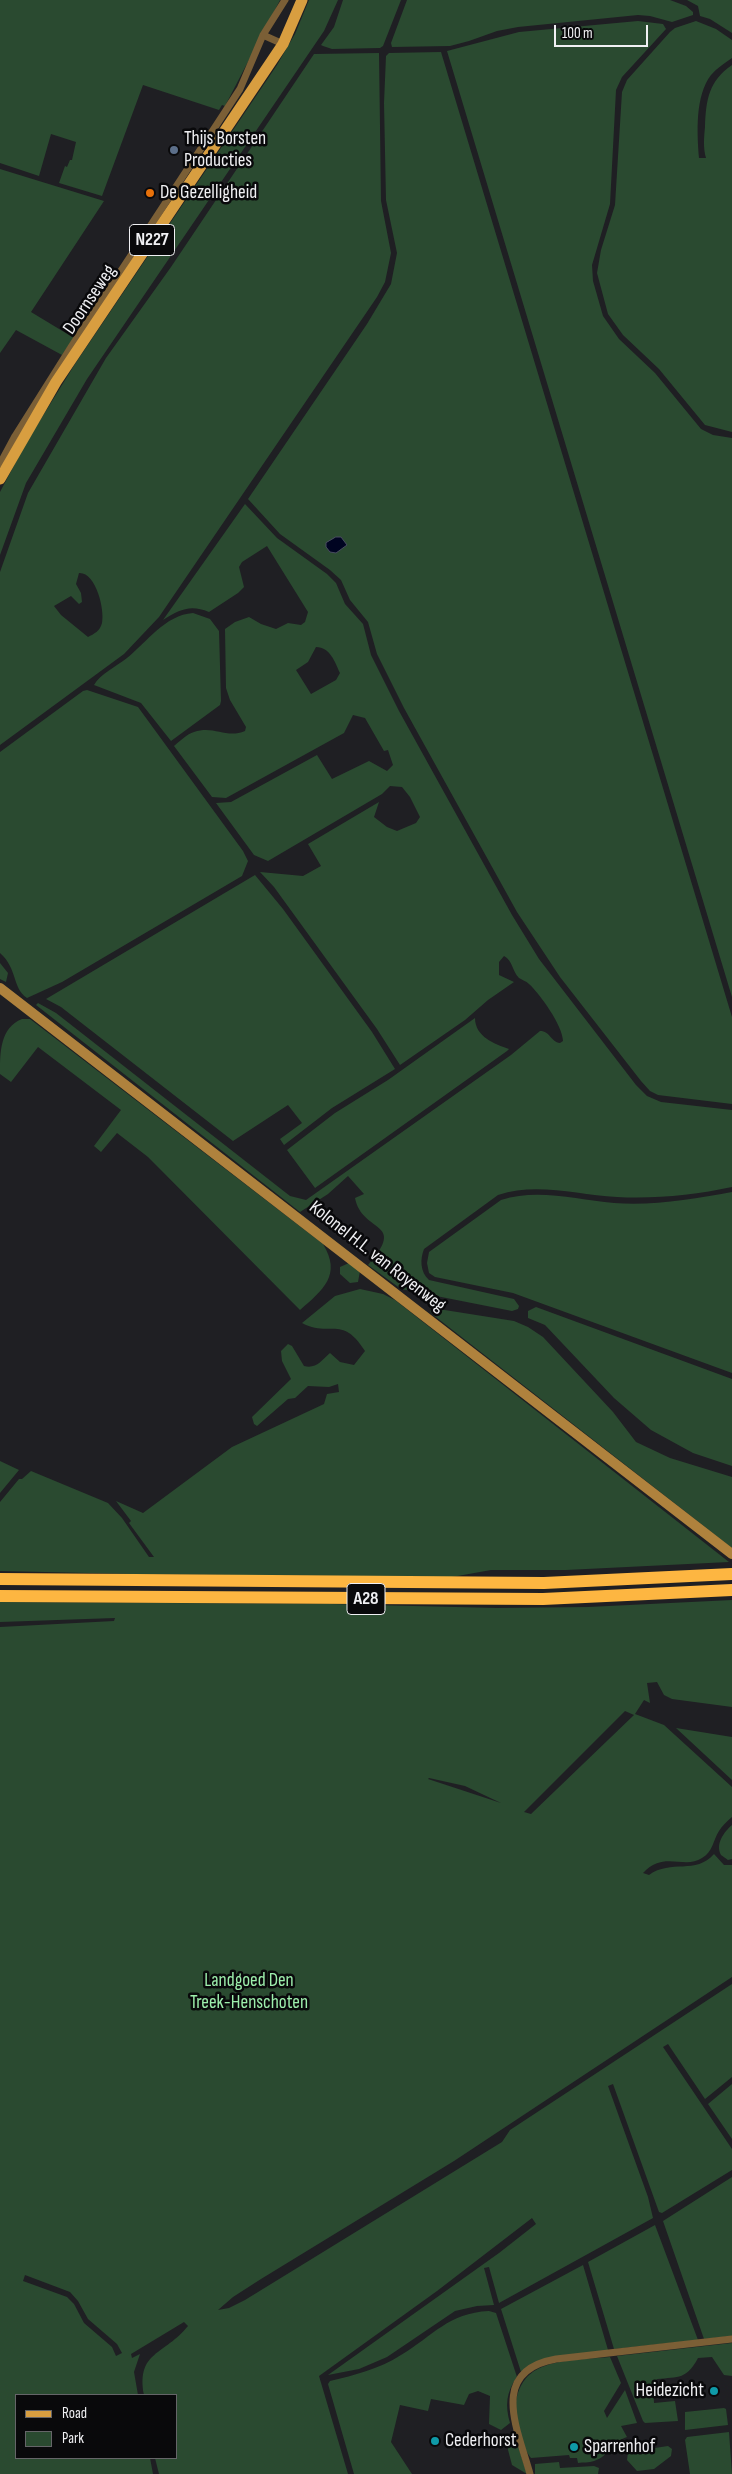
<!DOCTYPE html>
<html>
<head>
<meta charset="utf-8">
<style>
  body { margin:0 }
  #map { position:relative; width:732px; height:2474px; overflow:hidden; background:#1f1f23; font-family:"Sofia Sans Condensed",sans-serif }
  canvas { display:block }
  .legend { position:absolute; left:15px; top:2394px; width:162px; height:65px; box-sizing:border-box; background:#09090b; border:1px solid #656568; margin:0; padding:6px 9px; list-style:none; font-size:15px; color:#f0f0f3 }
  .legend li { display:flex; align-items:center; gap:10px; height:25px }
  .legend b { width:25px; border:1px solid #656568 }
  .scale { position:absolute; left:554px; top:25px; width:94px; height:22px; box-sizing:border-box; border:2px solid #f0f0f3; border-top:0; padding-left:6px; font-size:15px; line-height:18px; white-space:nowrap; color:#f0f0f3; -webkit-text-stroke:4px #09090b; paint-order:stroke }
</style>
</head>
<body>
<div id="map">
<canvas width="732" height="2474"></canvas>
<ul class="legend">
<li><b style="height:6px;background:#d89e40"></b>Road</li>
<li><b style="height:14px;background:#2a4a30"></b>Park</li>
</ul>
<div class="scale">100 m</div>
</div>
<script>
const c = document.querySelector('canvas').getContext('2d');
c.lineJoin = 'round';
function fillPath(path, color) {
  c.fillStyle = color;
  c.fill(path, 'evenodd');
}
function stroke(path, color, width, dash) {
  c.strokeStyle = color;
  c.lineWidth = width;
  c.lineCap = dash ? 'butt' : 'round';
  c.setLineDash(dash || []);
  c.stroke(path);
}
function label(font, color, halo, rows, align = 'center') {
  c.font = font + ' "Sofia Sans Condensed",sans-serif';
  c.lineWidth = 5;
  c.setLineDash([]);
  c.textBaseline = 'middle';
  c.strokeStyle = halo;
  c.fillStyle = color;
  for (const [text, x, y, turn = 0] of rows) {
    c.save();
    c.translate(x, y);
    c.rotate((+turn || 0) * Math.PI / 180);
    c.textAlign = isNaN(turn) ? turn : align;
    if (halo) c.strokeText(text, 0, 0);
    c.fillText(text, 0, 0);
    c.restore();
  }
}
const green = new Path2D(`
  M 0,0 L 280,0 L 225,106 L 222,105 L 219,110 L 143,85 L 102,196 L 59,183 L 65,166 L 67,167 L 70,160 L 72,160 L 76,142 L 51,134 L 39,176 L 0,163 Z
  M 309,0 L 338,0 L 324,31 L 87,379 L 26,483 L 0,555 L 0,492 L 26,443 L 75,364 L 277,65 L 295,34 Z
  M 343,0 L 401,0 L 383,46 L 380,48 L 332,49 L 323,46 L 321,45 L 334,27 Z
  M 407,0 L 670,0 L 686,6 L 693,12 L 693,15 L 672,22 L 650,16 L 638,15 L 518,27 L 497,31 L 469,41 L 450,46 L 392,47 L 391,43 Z
  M 687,0 L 732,0 L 732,33 L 710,19 L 700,16 L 698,6 Z
  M 638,21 L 663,24 L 666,29 L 622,77 L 616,90 L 610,204 L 592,265 L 593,281 L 603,316 L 619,339 L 655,373 L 701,429 L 713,435 L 732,438 L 732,997 L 447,51 L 519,32 Z
  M 696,21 L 716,29 L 732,40 L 732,58 C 725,63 717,68 711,75 C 695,96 697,132 699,158 L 706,158 C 703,148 704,137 705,127 C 706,99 709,81 732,65 L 732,432 L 705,425 L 659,369 L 623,335 L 608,314 L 597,273 L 601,250 L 615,205 L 622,92 L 627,80 L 670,32 L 675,28 Z
  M 441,52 L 732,1017 L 732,1104 L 658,1095 L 650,1091 L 641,1081 L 560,977 L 517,912 L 404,708 L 377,654 L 368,622 L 350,600 L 341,580 L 330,570 L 280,534 L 248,499 L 367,324 L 391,284 L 397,253 L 386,200 L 384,103 L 386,56 L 389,53 Z
  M 379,53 L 381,201 L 391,253 L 385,282 L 377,297 L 159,617 L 124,654 L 0,745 L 0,572 L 28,493 L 106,358 L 171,267 L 314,54 ZM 79,573 C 96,572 105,610 102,623 C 100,631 94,634 88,637 L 61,615 L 54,606 L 71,596 L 79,604 L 82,602 L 81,593 L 76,584 Z
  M 0,169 L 104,201 L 31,312 L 74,338 L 62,355 L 16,330 L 0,353 Z
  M 245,504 L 277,538 L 327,574 L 336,583 L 345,604 L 363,624 L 371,655 L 399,711 L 512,915 L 539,959 L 636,1085 L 647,1096 L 661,1102 L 732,1110 L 732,1187 C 695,1195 655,1199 617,1197 C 577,1195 537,1182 498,1195 L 424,1249 C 420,1259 420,1272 429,1280 L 514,1299 L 519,1306 L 518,1309 L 512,1311 L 401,1289 L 368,1265 C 408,1220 362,1234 355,1198 L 364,1194 L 348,1176 L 328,1194 L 300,1212 L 36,1005 L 38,1003 L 56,1013 L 290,1196 L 306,1200 L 511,1055 L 540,1031 C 550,1031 551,1042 560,1043 L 563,1041 C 563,1026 540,994 529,984 C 526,981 522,980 519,978 C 512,971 513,961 504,956 L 499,962 L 499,975 L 514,982 L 488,1000 L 465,1020 L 400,1065 L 377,1029 L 274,887 L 260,872 L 303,876 L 321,866 L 308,844 L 379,802 L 374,817 L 387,827 L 397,831 L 416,823 L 420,817 L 410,797 L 402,787 L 390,786 L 382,794 L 268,861 L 254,855 L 216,803 L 231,802 L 317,755 L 332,779 L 369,761 L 387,771 L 393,765 L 388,750 L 384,751 L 365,718 L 353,715 L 344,733 L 226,798 L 212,797 L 174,746 C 180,741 187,734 194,732 C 214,725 226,739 245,731 L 246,727 L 230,700 L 226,688 L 225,629 L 235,622 L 249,617 L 261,624 L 276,629 L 288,623 L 301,625 L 305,622 L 308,612 L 267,546 L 242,562 L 239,567 L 244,587 L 238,593 L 209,612 C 190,604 179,610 163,620 ZM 316,647 C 330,647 335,662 340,673 L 336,680 L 311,694 L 296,670 L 308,662 Z
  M 193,613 L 210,619 L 219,631 L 221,701 L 220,705 L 171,741 L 141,703 L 94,685 C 100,674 117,666 127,658 C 147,642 165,615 193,613 Z
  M 87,690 L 138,707 L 243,851 L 248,861 L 242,876 L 62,982 L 27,998 C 12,988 18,969 0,953 L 0,752 L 83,691 Z
  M 255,875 L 283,909 L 372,1032 L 395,1069 L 332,1108 L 284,1145 L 280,1139 L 302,1123 L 288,1105 L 233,1141 L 61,1007 L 46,999 Z
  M 0,963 L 8,973 L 6,982 L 0,979 Z
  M 475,1018 C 475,1037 495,1044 509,1049 L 507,1051 L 315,1188 L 287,1150 L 335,1113 L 388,1080 Z
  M 22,1019 L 30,1019 L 323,1244 C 342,1275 323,1290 300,1310 L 148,1157 L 117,1133 L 101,1152 L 94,1146 L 121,1110 L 38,1047 L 11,1082 L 0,1074 C 0,1052 0,1028 22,1019 Z
  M 732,1192 L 732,1373 L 513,1293 L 435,1277 L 429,1273 L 427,1263 L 429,1252 L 501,1200 C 538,1188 577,1200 614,1203 C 653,1206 694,1199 732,1192 Z
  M 349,1263 L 360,1271 L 358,1282 L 350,1283 L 340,1274 L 340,1267 Z
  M 360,1289 L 383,1294 L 395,1300 L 729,1562 L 566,1570 L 491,1570 L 452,1577 L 133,1574 L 0,1571 L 0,1502 L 19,1479 L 22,1479 L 31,1471 L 108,1503 L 122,1518 L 149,1557 L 154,1557 L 129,1523 L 131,1521 L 116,1501 L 143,1513 L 232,1447 L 324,1404 L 327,1394 L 339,1392 L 338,1384 L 329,1387 L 308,1386 L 295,1398 L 288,1399 L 257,1426 L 254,1424 L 252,1417 L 291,1379 L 282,1361 L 281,1351 L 288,1344 L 292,1346 L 304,1366 C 316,1369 321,1361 330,1353 L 340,1362 L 354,1365 L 365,1351 C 342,1314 329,1338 302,1323 L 335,1296 Z
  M 536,1307 L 732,1379 L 732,1466 L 693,1453 L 651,1430 L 614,1398 L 545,1325 L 528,1318 L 528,1311 Z
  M 432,1308 L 514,1321 L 528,1327 L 543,1337 L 613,1412 L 636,1442 L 670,1458 L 732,1477 L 732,1548 L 432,1314 L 430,1311 Z
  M 0,1461 L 19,1470 L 0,1493 Z
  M 732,1600 L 732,1707 L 672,1699 L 664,1695 L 657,1682 L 647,1683 L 650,1703 L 644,1700 L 635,1714 L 664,1725 L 732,1787 L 732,1817 C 727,1821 722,1826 719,1831 C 713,1840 713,1852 702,1858 C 684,1870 664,1850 643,1873 L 649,1875 C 671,1859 696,1875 714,1854 L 724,1865 L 732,1865 L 732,1977 L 454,2161 L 261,2279 L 233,2297 L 218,2310 L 229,2308 L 245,2300 L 502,2142 L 510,2130 L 732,1984 L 732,2077 L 705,2099 L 668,2044 L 663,2047 L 732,2149 L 732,2170 L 662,2213 L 659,2212 L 613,2084 L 608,2086 L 648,2197 L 653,2218 L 499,2303 L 489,2267 L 484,2268 L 494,2305 L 477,2306 L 455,2311 L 387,2357 L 359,2369 L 328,2375 L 499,2253 L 536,2224 L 532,2218 L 437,2291 L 319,2376 L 348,2474 L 159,2474 L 155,2458 L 176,2458 L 176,2395 L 144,2395 C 136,2351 165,2355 188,2326 L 184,2322 L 131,2354 L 132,2358 L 140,2354 L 134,2372 L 138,2395 L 16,2395 L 16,2458 L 150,2458 L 153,2474 L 0,2474 L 0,1627 L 114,1621 L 115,1618 L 0,1622 L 0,1602 L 331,1604 L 497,1608 L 588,1607 ZM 625,1711 L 634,1715 L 531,1814 L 524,1812 ZM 429,1778 L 465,1786 L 501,1803 L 428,1779 ZM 25,2275 L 70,2292 L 78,2301 L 88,2319 L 117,2344 L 122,2353 L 116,2356 L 112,2347 L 84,2323 L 74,2304 L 67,2297 L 23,2281 Z
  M 676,1728 L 732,1737 L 732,1780 Z
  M 732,1825 L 732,1859 L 728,1860 L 721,1855 C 715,1844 724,1832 732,1825 Z
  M 732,2084 L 732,2139 L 708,2104 Z
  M 732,2177 L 732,2336 L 704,2339 L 663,2221 Z
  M 655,2225 L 698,2340 L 614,2349 L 588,2262 Z
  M 583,2265 L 608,2350 L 532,2364 L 521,2372 L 501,2309 Z
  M 489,2311 L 496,2313 L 517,2377 C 506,2392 505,2406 510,2423 L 501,2430 L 489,2424 L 490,2396 L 478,2391 L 469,2394 L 464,2405 L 431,2399 L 428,2411 L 400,2405 L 391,2442 L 412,2474 L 354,2474 L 328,2384 L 330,2381 C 355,2375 379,2369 401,2355 C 433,2336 448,2313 489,2311 Z
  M 732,2343 L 732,2376 L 724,2375 L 712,2357 L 698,2358 C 687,2379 679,2377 657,2379 L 653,2384 L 654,2403 L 675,2401 L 678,2421 L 645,2423 L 643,2421 L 617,2356 Z
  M 610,2357 L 621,2383 L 604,2411 L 607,2418 L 625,2390 L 637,2423 L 621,2426 L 627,2437 C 613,2441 608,2457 594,2461 C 589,2463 583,2462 578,2463 L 577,2458 L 570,2458 L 569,2455 L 531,2458 C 512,2432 505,2382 542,2367 C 562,2359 589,2359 610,2357 Z
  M 724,2408 L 726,2409 L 728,2425 L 685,2430 L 685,2412 Z
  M 729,2432 L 732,2474 L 690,2474 L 685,2440 L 687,2437 Z
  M 507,2446 L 518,2446 L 527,2474 L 512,2465 Z
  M 668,2446 L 672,2449 L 671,2456 L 654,2469 L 637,2471 L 627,2460 L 628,2452 Z
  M 559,2462 L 560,2468 L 594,2466 L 599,2468 L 598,2474 L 535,2474 L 535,2464 Z`);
const water = new Path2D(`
  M 336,537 L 341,537 L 347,545 L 336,553 L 330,552 L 326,547 L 326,543 Z`);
const street = new Path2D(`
  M 263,35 L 283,44
  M 0,464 L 15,436 L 71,347 L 240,89 L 263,35 L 285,0
  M 530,2474 C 518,2430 488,2371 556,2359 L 732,2339`);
const secondary = new Path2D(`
  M 0,988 L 732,1554`);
const primary = new Path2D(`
  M 0,479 L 56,382 L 283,44 L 302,0`);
const highway = new Path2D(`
  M 0,1579 L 544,1583 L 732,1574
  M 0,1596 L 543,1599 L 732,1590`);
const markers = [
  [174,150,5,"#5c6f8a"],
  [150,193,5,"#e8710a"],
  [714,2391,5,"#0f9aa8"],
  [435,2441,5,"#0f9aa8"],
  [574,2447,5,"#0f9aa8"]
];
const shields = [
  [152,240,45],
  [366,1599,38]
];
const shieldNames = [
  ["N227",152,240],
  ["A28",366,1599]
];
const poiNames = [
  ["Thijs Borsten",184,139],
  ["Producties",184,161],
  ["De Gezelligheid",160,193],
  ["Heidezicht",704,2391,"right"],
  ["Cederhorst",445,2441],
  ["Sparrenhof",584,2447]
];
const streetNames = [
  ["Doornseweg",90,300,-56],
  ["Kolonel H.L. van Royenweg",377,1257,38]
];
const parkNames = [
  ["Landgoed Den",249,1981],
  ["Treek-Henschoten",249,2003]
];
fillPath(green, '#2a4a30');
fillPath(water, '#000421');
stroke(water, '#484b60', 1);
stroke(street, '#7b5f36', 7);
stroke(secondary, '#af823d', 10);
stroke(primary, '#d89e40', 11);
stroke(highway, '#fdb641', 12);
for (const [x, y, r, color] of markers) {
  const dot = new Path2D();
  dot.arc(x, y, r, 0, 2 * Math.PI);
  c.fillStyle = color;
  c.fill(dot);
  stroke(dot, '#09090b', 2);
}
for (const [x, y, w] of shields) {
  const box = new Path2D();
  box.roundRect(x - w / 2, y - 15.5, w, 31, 4);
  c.fillStyle = '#09090b';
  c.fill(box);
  stroke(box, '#f0f0f3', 1);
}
label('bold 18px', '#f0f0f3', null, shieldNames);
label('19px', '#f0f0f3', '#09090b', poiNames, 'left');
label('19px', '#f0f0f3', '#09090b', streetNames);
label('19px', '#9deeac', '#09090b', parkNames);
</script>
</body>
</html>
